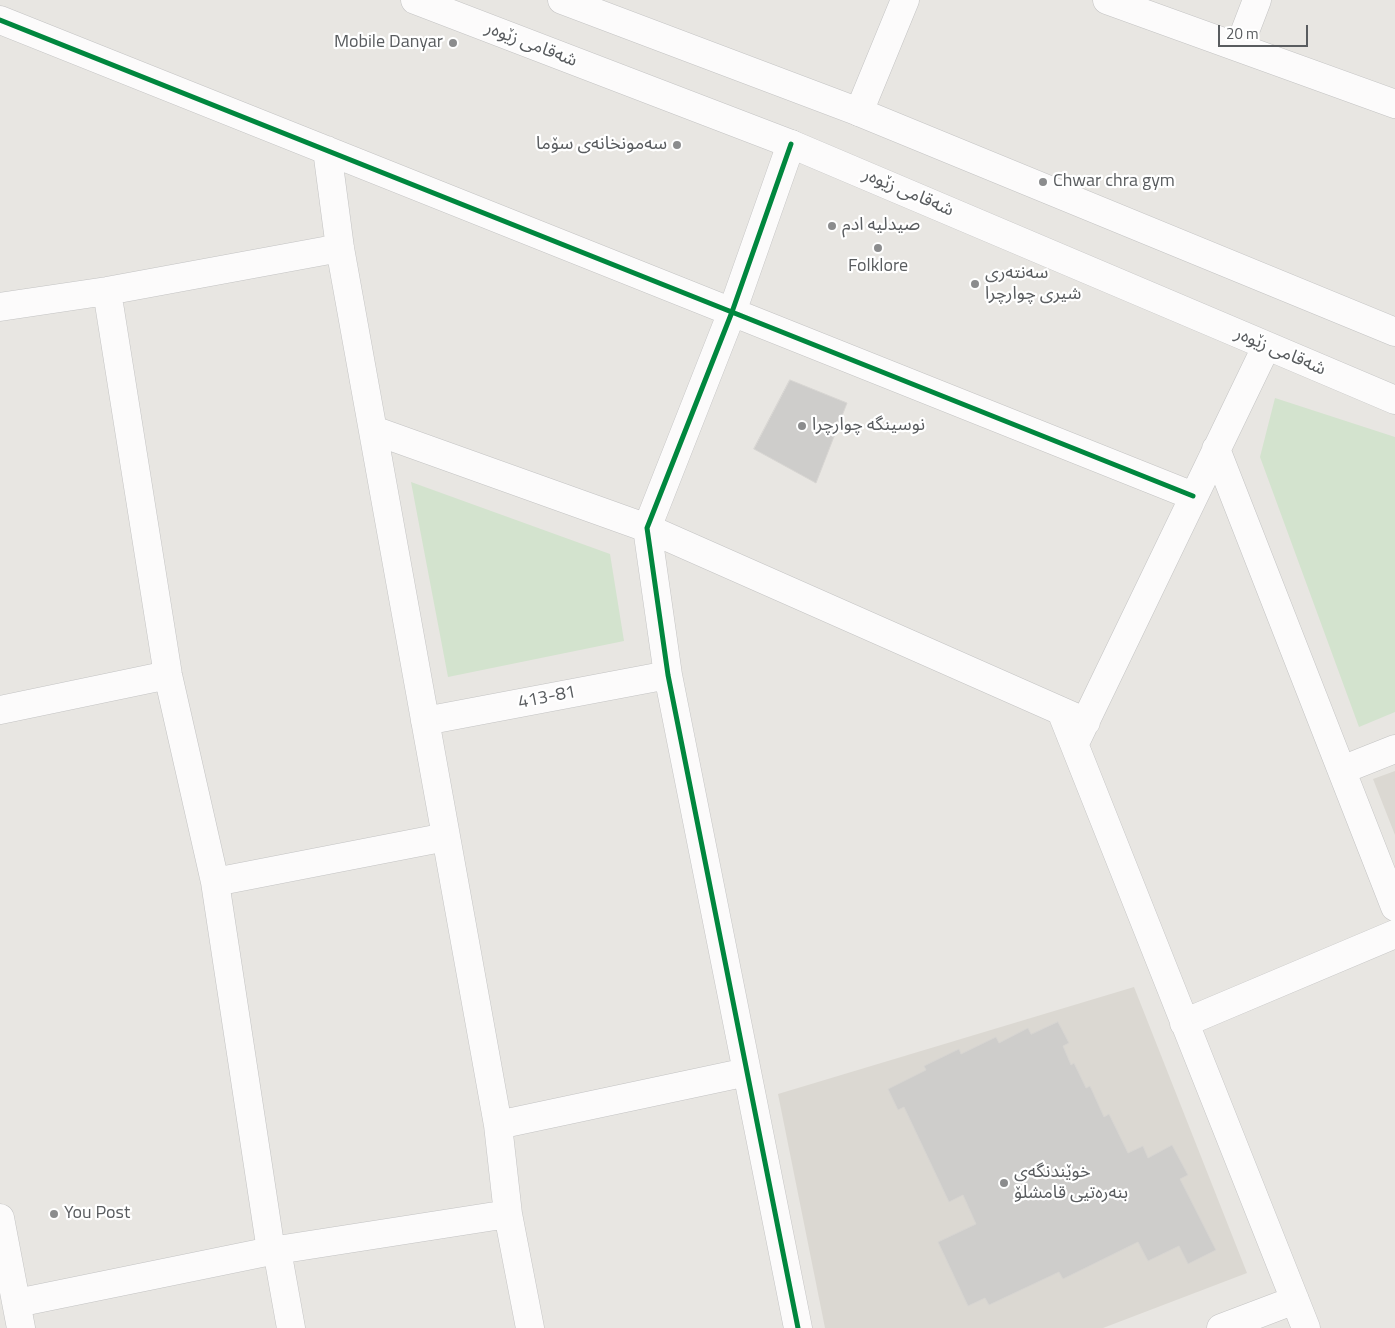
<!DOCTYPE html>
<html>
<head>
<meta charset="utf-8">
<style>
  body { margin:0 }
  #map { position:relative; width:1395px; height:1328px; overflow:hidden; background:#e8e6e2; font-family:"Titillium Web",sans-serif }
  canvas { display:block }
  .scale { position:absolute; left:1218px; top:25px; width:90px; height:22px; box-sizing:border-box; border:2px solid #595c5f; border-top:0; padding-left:6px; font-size:15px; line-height:18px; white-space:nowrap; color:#595c5f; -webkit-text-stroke:4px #fff; paint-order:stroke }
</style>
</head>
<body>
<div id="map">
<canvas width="1395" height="1328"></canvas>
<div class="scale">20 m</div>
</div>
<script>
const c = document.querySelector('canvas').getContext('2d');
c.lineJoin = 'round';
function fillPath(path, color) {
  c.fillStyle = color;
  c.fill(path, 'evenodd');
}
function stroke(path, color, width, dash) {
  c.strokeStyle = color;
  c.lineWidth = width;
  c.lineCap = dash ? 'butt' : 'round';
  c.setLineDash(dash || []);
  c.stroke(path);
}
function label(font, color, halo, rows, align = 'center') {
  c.font = font + ' "Titillium Web","Noto Sans Arabic",sans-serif';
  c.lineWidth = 4.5;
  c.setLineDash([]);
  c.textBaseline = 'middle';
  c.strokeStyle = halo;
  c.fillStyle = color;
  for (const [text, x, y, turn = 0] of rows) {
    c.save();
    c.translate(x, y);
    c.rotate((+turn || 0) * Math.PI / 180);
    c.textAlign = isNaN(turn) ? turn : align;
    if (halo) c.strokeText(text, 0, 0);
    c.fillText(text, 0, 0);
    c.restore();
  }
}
const education = new Path2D(`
  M 1395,771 L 1395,835 L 1373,779 Z
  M 1134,987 L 1247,1273 L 1103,1328 L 825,1328 L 778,1094 Z`);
const green = new Path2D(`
  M 1275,398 L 1395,437 L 1395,712 L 1359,727 L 1260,457 Z
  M 411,482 L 610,554 L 624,641 L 448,677 Z`);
const building = new Path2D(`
  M 790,380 L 847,403 L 816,483 L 754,449 Z
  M 1058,1022 L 1069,1043 L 1063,1046 L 1071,1065 L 1074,1063 L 1086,1088 L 1090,1086 L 1104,1117 L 1109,1114 L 1128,1153 L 1143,1146 L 1148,1158 L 1172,1145 L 1188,1175 L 1180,1179 L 1216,1250 L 1188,1264 L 1179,1246 L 1148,1261 L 1138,1242 L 1063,1279 L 1059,1272 L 989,1305 L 985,1298 L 968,1306 L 938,1242 L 976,1224 L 963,1195 L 949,1202 L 904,1107 L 898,1110 L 888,1089 L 926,1070 L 924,1066 L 959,1049 L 961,1054 L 996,1037 L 999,1043 L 1028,1028 L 1031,1034 Z`);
const street = new Path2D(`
  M 1107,0 L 1395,104
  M 0,20 L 1193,496
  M 1239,47 L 1257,0
  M 859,112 L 905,0
  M 791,144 L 732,312 L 647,528 L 668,675 L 798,1328
  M 327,150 L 340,248 L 498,1125 L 508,1214 L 530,1328
  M 107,291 L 168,675 L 215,882 L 271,1251
  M 0,307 L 107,291 L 340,248
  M 373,430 L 647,528 L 1086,722
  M 1216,449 L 1395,907
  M 0,710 L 168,675
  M 1061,711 L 1306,1328
  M 425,721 L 668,675
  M 1077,739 L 1266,347
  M 1342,770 L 1395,749
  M 215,882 L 446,837
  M 1184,1023 L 1395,934
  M 498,1125 L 747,1072
  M 277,1250 L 291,1328
  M 17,1303 L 271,1251 L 508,1214
  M 1221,1328 L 1295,1300`);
const secondary = new Path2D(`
  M 415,0 L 791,144 L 1395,400
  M 562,0 L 859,112 L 1395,332
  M 0,1218 L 21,1328`);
const cycleway = new Path2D(`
  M 0,20 L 1193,496
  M 791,144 L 732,312 L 647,528 L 668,675 L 798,1328`);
const markers = [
  [453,43,5,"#8b8c8d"],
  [677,145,5,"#8b8c8d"],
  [1043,182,5,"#8b8c8d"],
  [832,226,5,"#8b8c8d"],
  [878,248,5,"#8b8c8d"],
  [975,284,5,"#8b8c8d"],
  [802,426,5,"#8b8c8d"],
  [1004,1183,5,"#8b8c8d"],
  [54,1214,5,"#8b8c8d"]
];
const poiNames = [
  ["Mobile Danyar",443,43,"right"],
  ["سەمونخانەی سۆما",667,145,"right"],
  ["Chwar chra gym",1053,182],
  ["صیدلیە ادم",842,226],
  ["Folklore",878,267,"center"],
  ["سەنتەری",985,274],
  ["شیری چوارچرا",985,295],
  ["نوسینگە چوارچرا",812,426],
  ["خوێندنگەی",1014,1173],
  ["بنەرەتیی قامشلۆ",1014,1194],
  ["You Post",64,1214]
];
const streetNames = [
  ["شەقامی زێوەر",531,45,21],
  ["شەقامی زێوەر",908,193,23],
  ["شەقامی زێوەر",1280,352,23],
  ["413-81",547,698,-11]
];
fillPath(education, '#dbd8d2');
fillPath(green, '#d3e3ce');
fillPath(building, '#cecdcb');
stroke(building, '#d7d5d2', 1);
stroke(street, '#c3c3c3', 29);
stroke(secondary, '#c3c3c3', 29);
stroke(street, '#fcfbfb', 28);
stroke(secondary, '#fcfbfb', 28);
stroke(cycleway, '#00873e', 5);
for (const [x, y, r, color] of markers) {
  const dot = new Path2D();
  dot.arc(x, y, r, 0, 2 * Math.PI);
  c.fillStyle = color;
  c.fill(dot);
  stroke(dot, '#fff', 2);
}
label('18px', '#595c5f', '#fff', poiNames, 'left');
label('18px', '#595c5f', '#fff', streetNames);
</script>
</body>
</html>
